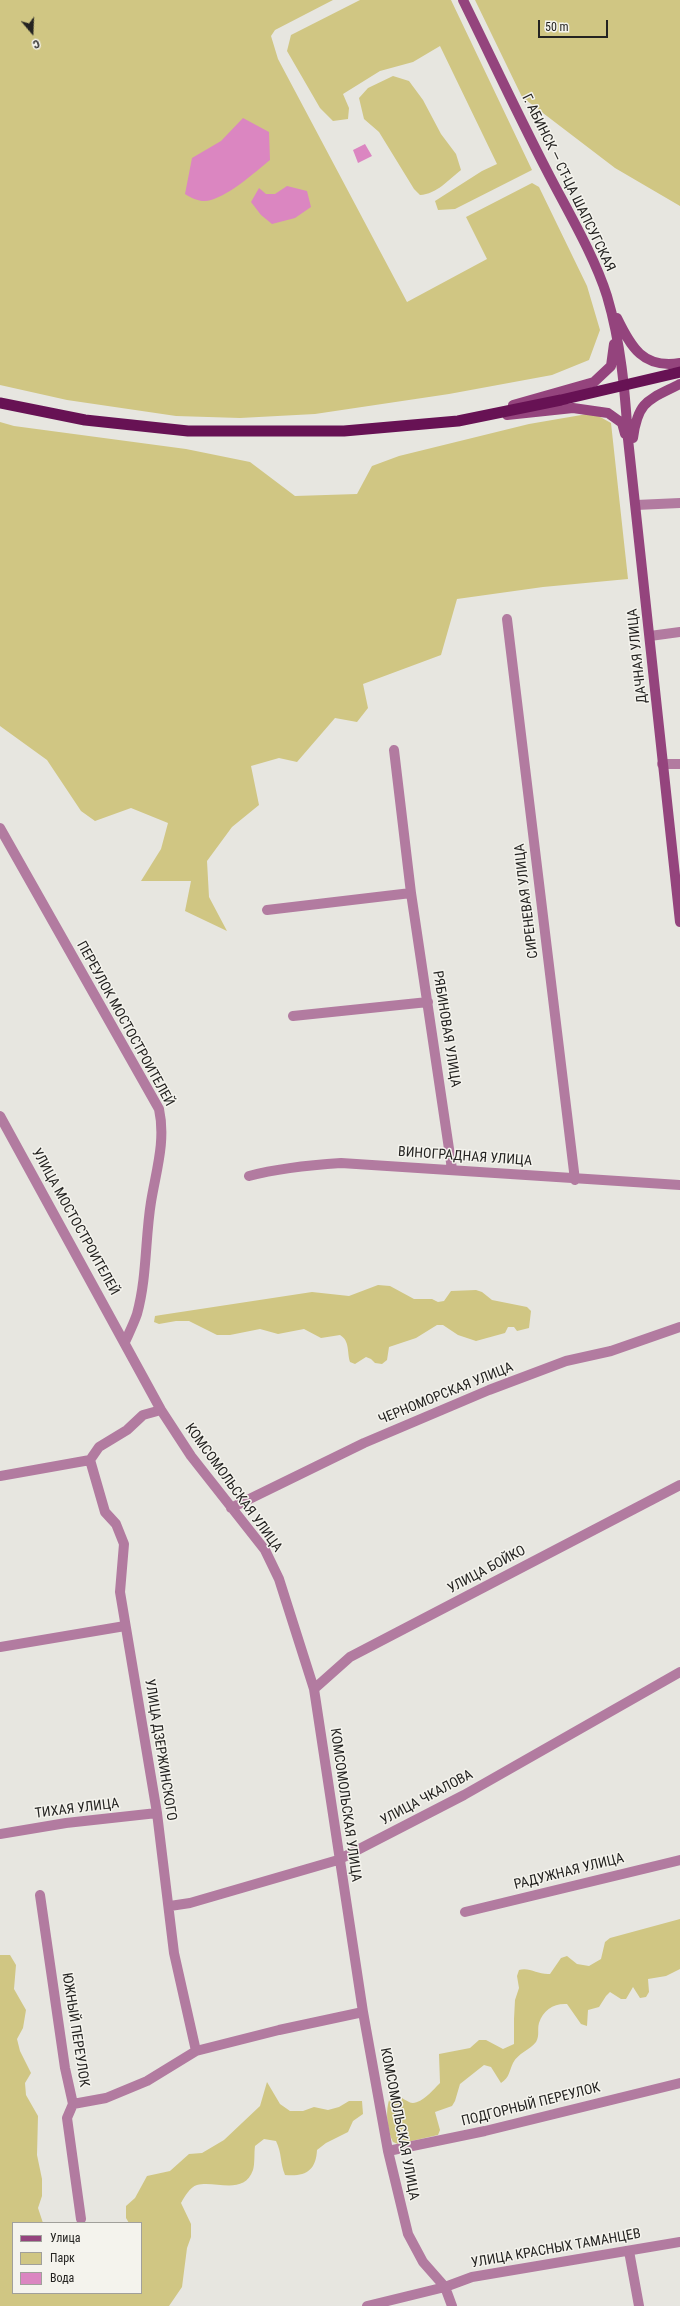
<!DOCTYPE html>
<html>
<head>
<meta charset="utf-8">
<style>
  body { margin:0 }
  #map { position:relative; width:680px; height:2306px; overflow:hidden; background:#e7e6e0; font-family:"Roboto Condensed",sans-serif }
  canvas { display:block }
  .legend { position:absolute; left:12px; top:2222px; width:130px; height:72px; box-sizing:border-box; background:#f4f3ed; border:1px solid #a1a09b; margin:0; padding:5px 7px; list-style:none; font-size:12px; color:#242321 }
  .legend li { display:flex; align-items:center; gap:8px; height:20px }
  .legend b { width:20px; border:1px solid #a1a09b }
  .north { position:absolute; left:12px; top:12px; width:40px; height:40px; -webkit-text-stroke:3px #f4f3ed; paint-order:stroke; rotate:161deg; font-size:11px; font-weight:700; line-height:16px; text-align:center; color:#242321 }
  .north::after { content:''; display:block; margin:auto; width:14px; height:18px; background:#242321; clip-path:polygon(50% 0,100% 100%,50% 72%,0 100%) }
  .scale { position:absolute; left:538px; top:20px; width:70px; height:18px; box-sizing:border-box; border:2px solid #242321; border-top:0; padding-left:5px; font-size:12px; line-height:14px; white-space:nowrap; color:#242321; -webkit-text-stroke:3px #f4f3ed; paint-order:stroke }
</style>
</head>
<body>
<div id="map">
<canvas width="680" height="2306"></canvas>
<ul class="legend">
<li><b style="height:5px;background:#94447d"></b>Улица</li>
<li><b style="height:11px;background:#d0c683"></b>Парк</li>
<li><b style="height:11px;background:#db86c1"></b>Вода</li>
</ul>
<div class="north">С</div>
<div class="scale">50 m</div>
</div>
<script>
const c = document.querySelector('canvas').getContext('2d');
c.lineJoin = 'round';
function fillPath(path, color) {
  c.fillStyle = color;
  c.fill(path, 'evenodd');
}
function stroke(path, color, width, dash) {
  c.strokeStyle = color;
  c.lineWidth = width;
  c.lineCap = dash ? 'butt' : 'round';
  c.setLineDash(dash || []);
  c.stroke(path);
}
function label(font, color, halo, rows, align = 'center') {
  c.font = font + ' "Roboto Condensed",sans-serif';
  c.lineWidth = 3;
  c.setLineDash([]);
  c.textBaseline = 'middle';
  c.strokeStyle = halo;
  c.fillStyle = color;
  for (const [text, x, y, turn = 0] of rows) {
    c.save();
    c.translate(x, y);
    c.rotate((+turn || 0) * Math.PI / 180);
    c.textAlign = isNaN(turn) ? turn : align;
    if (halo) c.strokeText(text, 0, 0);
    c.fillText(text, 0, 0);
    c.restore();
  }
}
const green = new Path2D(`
  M 0,0 L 333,0 L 275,30 L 271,36 L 278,59 L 407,302 L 487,259 L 466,217 L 532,183 L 539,187 L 587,286 L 600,330 L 589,360 L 552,375 L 449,394 L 315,414 L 240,418 L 176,416 L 67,400 L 0,385 Z
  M 360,0 L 451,0 L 532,170 L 455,209 L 438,210 L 435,201 L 482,171 L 497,164 L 440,46 L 413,62 L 380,71 L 343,94 L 349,108 L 348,119 L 333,121 L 320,108 L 287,51 L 291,35 Z
  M 475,0 L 680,0 L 680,206 L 615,168 L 522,97 Z
  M 393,76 L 409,81 L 423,100 L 441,134 L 456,154 L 461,170 C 448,180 437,194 420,195 L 414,189 L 379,132 L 364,119 L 359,98 L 368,88 Z
  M 593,413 L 611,423 L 628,579 L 543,587 L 457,599 L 441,655 L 363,684 L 368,708 L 357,722 L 335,718 L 297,762 L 279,758 L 251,766 L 259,805 L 232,827 L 207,861 L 209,897 L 227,931 L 185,911 L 191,881 L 141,881 L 161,849 L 168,823 L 131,808 L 95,821 L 81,811 L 47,760 L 0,726 L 0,422 L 14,426 L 186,449 L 250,462 L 295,496 L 357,494 L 372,466 L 399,456 L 529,424 Z
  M 378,1285 L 390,1286 L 414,1299 L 432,1299 L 438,1302 L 444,1301 L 451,1291 L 476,1290 L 482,1292 L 492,1300 L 527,1307 L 531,1311 L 529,1328 L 517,1331 L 514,1327 L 508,1327 L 505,1333 L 476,1341 L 458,1335 L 443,1325 L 437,1325 L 416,1338 L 389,1347 L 387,1360 L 382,1364 L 375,1363 L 371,1359 L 366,1357 L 355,1364 L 350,1362 C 347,1352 350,1341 340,1335 L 321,1338 L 304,1329 L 278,1334 L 260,1329 L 230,1335 L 217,1335 L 189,1321 L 176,1321 L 159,1324 L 154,1322 L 155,1316 L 161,1315 L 312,1292 L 349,1296 Z
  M 680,1919 L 680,1969 L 666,1976 L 648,1979 L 649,1992 L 646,1997 L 640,1998 L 633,1987 L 626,1999 L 621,1999 L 610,1992 L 606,1996 L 599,2007 L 588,2010 L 587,2026 L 581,2024 L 567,2004 C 554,2003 543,2010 539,2023 C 537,2030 540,2035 536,2042 C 530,2050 518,2053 513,2063 C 509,2071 510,2077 501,2083 L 491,2067 L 484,2065 L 460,2084 L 455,2101 L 452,2106 L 435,2112 L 440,2130 L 438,2135 L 398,2144 L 393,2142 C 387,2130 384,2106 392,2094 C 399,2095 403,2099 409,2102 C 419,2107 433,2090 440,2083 L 439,2054 L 470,2048 L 479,2040 L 486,2040 L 503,2049 L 514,2044 L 514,2019 L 515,2000 L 519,1988 L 517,1976 L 519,1970 C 530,1967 538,1975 550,1974 L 561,1958 L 567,1956 L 577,1964 L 589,1966 L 601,1959 L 605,1942 L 610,1938 Z
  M 0,1955 L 10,1955 L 16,1965 L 14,1989 L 26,2010 L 23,2028 L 17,2039 L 20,2051 L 31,2073 L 25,2083 L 26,2095 L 38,2116 L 37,2155 L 42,2179 L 42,2196 L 38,2208 L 43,2223 L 13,2223 L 13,2293 L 141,2293 L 141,2223 L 129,2223 L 126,2218 L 126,2206 L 135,2198 L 147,2176 L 170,2171 L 189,2154 L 202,2153 L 224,2140 L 260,2106 L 267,2082 L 280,2104 L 290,2111 L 303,2111 L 314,2107 L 328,2110 L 339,2107 L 349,2101 L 362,2101 L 363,2114 L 353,2121 L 348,2132 L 326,2143 L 317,2150 C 316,2171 305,2177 285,2175 C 280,2163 282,2153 276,2141 L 264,2139 L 255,2146 C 254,2153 255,2164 253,2170 C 244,2196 215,2180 197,2185 C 190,2187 185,2196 181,2203 L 191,2224 L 191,2237 L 187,2248 L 182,2287 L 169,2306 L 0,2306 Z`);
const water = new Path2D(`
  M 243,118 L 269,132 L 270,160 C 254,173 231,194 211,200 C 202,203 193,199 185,194 L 192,158 L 221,141 Z
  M 365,144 L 372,156 L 358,163 L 353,150 Z
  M 287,186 L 307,191 L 311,207 L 295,218 L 272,224 L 261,215 L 251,202 L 259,188 L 266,194 L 275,194 Z`);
const minor = new Path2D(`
  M 636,505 L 680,503
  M 507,619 L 575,1180
  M 650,636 L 680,632
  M 394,750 L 411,893 L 452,1169
  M 662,764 L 680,764
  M 0,828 L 159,1109 C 166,1141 156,1171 151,1202 C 145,1239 147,1278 137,1314 C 134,1323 129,1333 125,1342
  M 267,910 L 411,893
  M 293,1016 L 428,1002
  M 0,1116 L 161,1410 L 191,1456 L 265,1550 L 279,1579 L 314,1689 L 363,2012 L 388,2151 L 408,2234 L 423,2262 L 445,2287 L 452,2306
  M 249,1176 C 279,1168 310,1165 341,1163 L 680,1185
  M 90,1460 L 105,1512 L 116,1524 L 124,1544 L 120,1592 L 157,1813 L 174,1953 L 196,2051
  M 0,1476 L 90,1460 L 99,1447 L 127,1430 L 143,1415 L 161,1410
  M 231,1508 L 364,1443 L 489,1390 L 566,1361 L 611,1351 L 680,1327
  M 0,1647 L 125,1626
  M 314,1689 L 350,1657 L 680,1485
  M 0,1834 L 66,1823 L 157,1813
  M 40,1895 L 65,2068 L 73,2104
  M 170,1906 L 190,1903 L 338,1860 L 464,1795 L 680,1672
  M 465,1912 L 680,1860
  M 73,2104 L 106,2098 L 147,2081 L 196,2051 L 279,2030 L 363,2012
  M 73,2104 L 67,2118 L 81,2219
  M 388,2151 L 485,2131 L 680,2083
  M 629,2251 L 639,2306
  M 367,2306 L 445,2287 L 472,2277 L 680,2242`);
const secondary = new Path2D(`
  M 463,0 C 491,57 518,115 547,171 C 567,210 594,255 607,296 C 621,343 625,391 628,439 L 680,922
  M 617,318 C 631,347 643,369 680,363
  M 513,405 L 594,382 L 611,366 L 614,344
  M 507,415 L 573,408 L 608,413 L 622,423 L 625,434
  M 633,438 C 638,400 649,400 680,384`);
const trunk = new Path2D(`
  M 0,403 L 85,420 L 188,431 L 344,431 L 458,421 L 561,400 L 680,372`);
const streetNames = [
  ["Г. АБИНСК — СТ-ЦА ШАПСУГСКАЯ",568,183,64],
  ["ДАЧНАЯ УЛИЦА",638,656,-96],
  ["СИРЕНЕВАЯ УЛИЦА",527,901,-97],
  ["ПЕРЕУЛОК МОСТОСТРОИТЕЛЕЙ",125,1024,61],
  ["РЯБИНОВАЯ УЛИЦА",446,1029,81],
  ["ВИНОГРАДНАЯ УЛИЦА",465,1157,4],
  ["УЛИЦА МОСТОСТРОИТЕЛЕЙ",75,1222,61],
  ["ЧЕРНОМОРСКАЯ УЛИЦА",446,1394,-22],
  ["КОМСОМОЛЬСКАЯ УЛИЦА",233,1488,54],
  ["УЛИЦА БОЙКО",487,1570,-28],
  ["УЛИЦА ДЗЕРЖИНСКОГО",160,1750,81],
  ["УЛИЦА ЧКАЛОВА",427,1798,-28],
  ["КОМСОМОЛЬСКАЯ УЛИЦА",345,1805,82],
  ["ТИХАЯ УЛИЦА",77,1809,-7],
  ["РАДУЖНАЯ УЛИЦА",569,1872,-14],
  ["ЮЖНЫЙ ПЕРЕУЛОК",75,2030,81],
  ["ПОДГОРНЫЙ ПЕРЕУЛОК",531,2105,-14],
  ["КОМСОМОЛЬСКАЯ УЛИЦА",399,2124,79],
  ["УЛИЦА КРАСНЫХ ТАМАНЦЕВ",556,2249,-10]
];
fillPath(green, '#d0c683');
fillPath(water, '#db86c1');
stroke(minor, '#b27ba0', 10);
stroke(secondary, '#94447d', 10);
stroke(trunk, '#671254', 11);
label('14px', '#242321', '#f4f3ed', streetNames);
</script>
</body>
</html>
